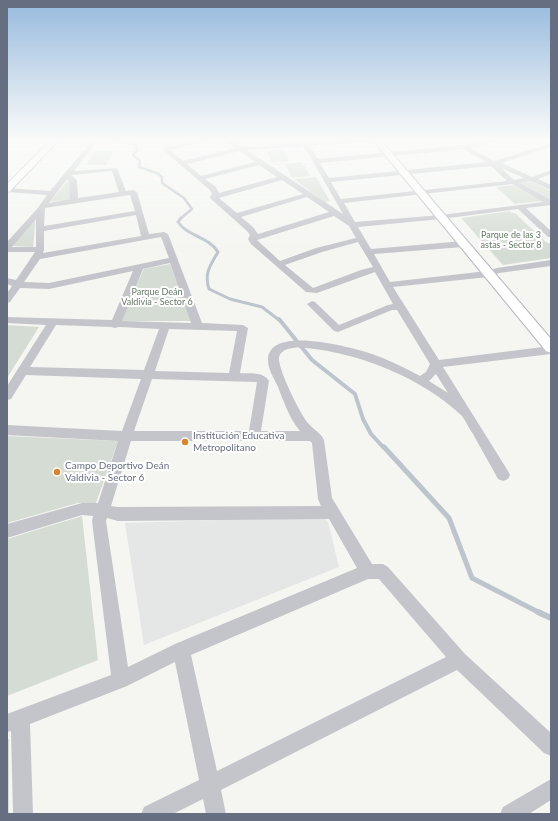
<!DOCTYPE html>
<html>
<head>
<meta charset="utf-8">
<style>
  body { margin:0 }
  #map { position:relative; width:558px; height:821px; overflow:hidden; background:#f5f6f2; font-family:Lato,sans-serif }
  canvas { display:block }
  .frame { position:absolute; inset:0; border:8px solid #666e82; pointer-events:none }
</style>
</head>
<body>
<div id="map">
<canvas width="558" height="821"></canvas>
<div class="frame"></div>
</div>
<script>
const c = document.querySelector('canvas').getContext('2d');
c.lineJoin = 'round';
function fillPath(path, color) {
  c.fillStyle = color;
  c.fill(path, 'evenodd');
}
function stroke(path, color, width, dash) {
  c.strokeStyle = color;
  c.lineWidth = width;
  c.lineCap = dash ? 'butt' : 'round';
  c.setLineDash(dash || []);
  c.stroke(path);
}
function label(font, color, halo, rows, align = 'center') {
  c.font = font + ' Lato,sans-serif';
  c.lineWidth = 4;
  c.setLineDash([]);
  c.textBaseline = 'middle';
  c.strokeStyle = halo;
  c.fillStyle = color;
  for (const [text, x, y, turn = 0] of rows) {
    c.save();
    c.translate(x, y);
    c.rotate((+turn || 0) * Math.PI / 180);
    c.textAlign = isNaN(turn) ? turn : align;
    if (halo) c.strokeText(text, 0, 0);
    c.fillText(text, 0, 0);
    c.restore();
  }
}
const built = new Path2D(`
  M 322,517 L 328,522 L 339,567 L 144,645 L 125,523 Z`);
const green = new Path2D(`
  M 283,149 L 289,161 L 272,162 L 266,151 Z
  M 95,151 L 114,151 L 106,165 L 86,165 Z
  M 302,162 L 310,176 L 292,178 L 285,164 Z
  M 316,177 L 330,201 L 324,202 L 294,179 Z
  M 67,181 L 69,181 L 71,199 L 50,202 Z
  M 531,181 L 551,191 L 551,200 L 520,183 Z
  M 513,185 L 542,201 L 515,204 L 496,187 Z
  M 510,211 L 512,213 L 515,213 L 546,242 L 551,244 L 551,258 L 503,265 L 461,218 Z
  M 36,217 L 33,247 L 12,246 Z
  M 170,264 L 191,321 L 120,321 L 144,269 Z
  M 7,325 L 39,327 L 7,378 Z
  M 7,436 L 118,441 L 96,503 L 78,503 L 7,523 Z
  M 82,516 L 98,660 L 7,696 L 7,539 Z
  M 9,739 L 9,814 L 7,814 L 7,740 Z`);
const streamFar4 = new Path2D(`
  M 114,139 L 121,142 L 135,144 L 137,150 L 133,155 L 140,161 L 139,167 L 157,173 L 162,177 L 162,183 L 184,198 L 192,209 L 180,219`);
const streamFar3 = new Path2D(`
  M 181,218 L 178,222 C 188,237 208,236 218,252 C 210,266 204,273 209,289 L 230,299 L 262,307 L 279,320`);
const streamFar2 = new Path2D(`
  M 279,319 L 312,360 L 355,394 L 363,419 L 371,434 L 384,448`);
const streamFar1 = new Path2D(`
  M 384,447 L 449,518 L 472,578 L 540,613`);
const stream = new Path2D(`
  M 538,612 L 551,618`);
const street = new Path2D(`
  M 93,139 L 99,139 L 74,171 L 117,168 L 126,191 L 133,190 L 137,192 L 149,234 L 164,232 L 168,234 L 202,323 L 243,325 L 248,328 L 240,373 C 250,374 263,371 269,381 L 261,431 L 300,431 C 289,418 284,402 278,387 C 274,378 267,368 268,358 C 272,325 353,348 372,354 C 389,360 405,368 420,376 L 426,372 L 430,364 L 397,310 L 392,310 L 338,332 L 334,331 L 307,304 L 312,301 L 315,302 L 339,325 L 388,305 L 393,304 L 375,272 L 317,293 L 306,292 L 251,244 L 248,239 L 250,235 L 247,231 L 211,199 L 210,197 L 212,194 L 210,190 L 163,150 L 163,148 L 201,139 L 211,139 L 210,140 L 170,150 L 183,161 L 236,148 L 223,139 L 230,139 L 242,147 L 302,142 L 300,139 L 306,139 L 308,142 L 352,139 L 376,139 L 373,141 L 310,146 L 318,159 L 465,145 L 489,139 L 498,139 L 497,140 L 470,148 L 494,161 L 551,143 L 551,147 L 502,163 L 532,177 L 551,170 L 551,174 L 538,179 L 551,185 L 551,190 L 531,181 L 520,183 L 551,200 L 551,205 L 526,208 L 551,231 L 551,237 L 548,237 L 518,209 L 441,219 L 358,227 L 371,249 L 463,241 L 467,244 L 463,247 L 374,254 L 390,282 L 487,271 L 497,268 L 551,260 L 551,266 L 499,273 L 489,277 L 393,287 L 439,360 L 551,346 L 551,354 L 443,367 L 508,471 L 510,475 L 508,479 L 503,481 L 498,479 C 490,464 481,449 473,434 C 469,429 466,421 462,416 C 422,378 360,353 306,348 C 298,347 282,347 279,357 C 277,367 300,414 308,423 C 313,429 321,433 324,440 L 332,498 L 372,564 L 383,564 L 388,567 L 465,654 L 551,733 L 551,756 L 544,753 L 457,670 L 221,790 L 226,814 L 206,814 L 203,799 L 173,814 L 141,814 L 144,807 L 199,780 L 175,662 L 127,686 L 30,724 L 33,814 L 13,814 L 11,731 L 7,732 L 7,714 L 111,675 L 92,521 L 93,516 L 82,515 L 7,538 L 7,524 L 82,503 L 98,503 L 118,441 L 7,435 L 7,425 L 122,431 L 141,379 L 26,375 L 11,399 L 7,400 L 7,386 L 46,325 L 7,323 L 7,317 L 112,320 L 133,271 L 49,289 L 20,288 L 10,302 L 7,303 L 7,293 L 12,286 L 7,284 L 7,278 L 16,280 L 35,252 L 7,252 L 7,242 L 37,209 L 47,195 L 7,192 L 7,188 L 50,191 ZM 304,146 L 343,214 L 247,150 ZM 464,149 L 486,162 L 329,178 L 320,163 ZM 240,151 L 255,162 L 201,176 L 187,164 ZM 259,165 L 277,177 L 219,193 L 216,187 L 205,179 ZM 491,166 L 507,181 L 341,199 L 331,182 ZM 501,168 L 524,178 L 514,180 ZM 112,171 L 119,192 L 78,198 L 77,180 L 71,175 ZM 67,179 L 69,181 L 70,199 L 49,203 ZM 282,180 L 303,194 L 237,213 L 219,198 ZM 512,184 L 543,202 L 441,215 L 355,222 L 344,203 ZM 130,195 L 135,211 L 44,226 L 45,208 ZM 307,197 L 329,212 L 258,234 L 253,227 L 241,217 ZM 136,215 L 141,236 L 43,253 L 44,250 L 44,231 ZM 334,216 L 349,226 L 356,238 L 316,248 L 280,261 L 257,240 ZM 36,219 L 36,247 L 12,247 ZM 161,237 L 169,258 L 49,283 L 24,282 L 40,259 ZM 358,242 L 373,267 L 361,270 L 313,288 L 285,265 L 322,252 ZM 170,263 L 191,323 L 122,321 L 143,269 ZM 56,325 L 111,327 L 115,328 L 119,327 L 159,329 L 144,370 L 30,367 ZM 169,329 L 237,331 L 229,373 L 155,371 ZM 436,374 L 448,393 L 429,381 ZM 152,379 L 257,382 L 249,431 L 134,431 ZM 131,441 L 310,441 L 312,443 L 318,499 L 321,506 L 118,507 L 111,506 ZM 107,518 L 118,521 L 329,519 L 357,568 L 175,644 L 128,667 L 106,521 ZM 368,579 L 379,579 L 446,657 L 217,771 L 191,655 Z
  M 551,779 L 551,800 L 529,814 L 500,814 L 503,807 Z`);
const secondary = new Path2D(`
  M 52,139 L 60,139 L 10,191 L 7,192 L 7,184 Z
  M 372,139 L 380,139 L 551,339 L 551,353 L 546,351 Z`);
const markers = [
  [185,442,4,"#d9842f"],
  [57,472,4,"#d9842f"]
];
const farParknames = [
  ["Parque de las 3",511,235],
  ["astas - Sector 8",511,245],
  ["Parque Deán",157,292],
  ["Valdivia - Sector 6",157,302]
];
const poiNames = [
  ["Institución Educativa",193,436],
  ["Metropolitano",193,448],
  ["Campo Deportivo Deán",65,466],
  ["Valdivia - Sector 6",65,478]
];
fillPath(built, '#e5e6e6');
fillPath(green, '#d5dcd4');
stroke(streamFar4, '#bdc4cc', 2.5);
stroke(streamFar3, '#bdc4cc', 3);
stroke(streamFar2, '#bdc4cc', 4);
stroke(streamFar1, '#bdc4cc', 5);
stroke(stream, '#bdc4cc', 6);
stroke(secondary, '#b6b8be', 2);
fillPath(street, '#c4c5ca');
fillPath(secondary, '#fff');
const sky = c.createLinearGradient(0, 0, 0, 254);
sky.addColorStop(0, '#97badd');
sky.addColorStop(0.55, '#fafbf9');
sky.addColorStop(1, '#fafbf900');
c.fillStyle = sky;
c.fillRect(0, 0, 558, 254);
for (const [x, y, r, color] of markers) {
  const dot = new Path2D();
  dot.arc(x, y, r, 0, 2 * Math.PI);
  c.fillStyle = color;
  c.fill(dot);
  stroke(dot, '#fff', 1.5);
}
label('9px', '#657966', '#fff', farParknames);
label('10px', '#666e82', '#fff', poiNames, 'left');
</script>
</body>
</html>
